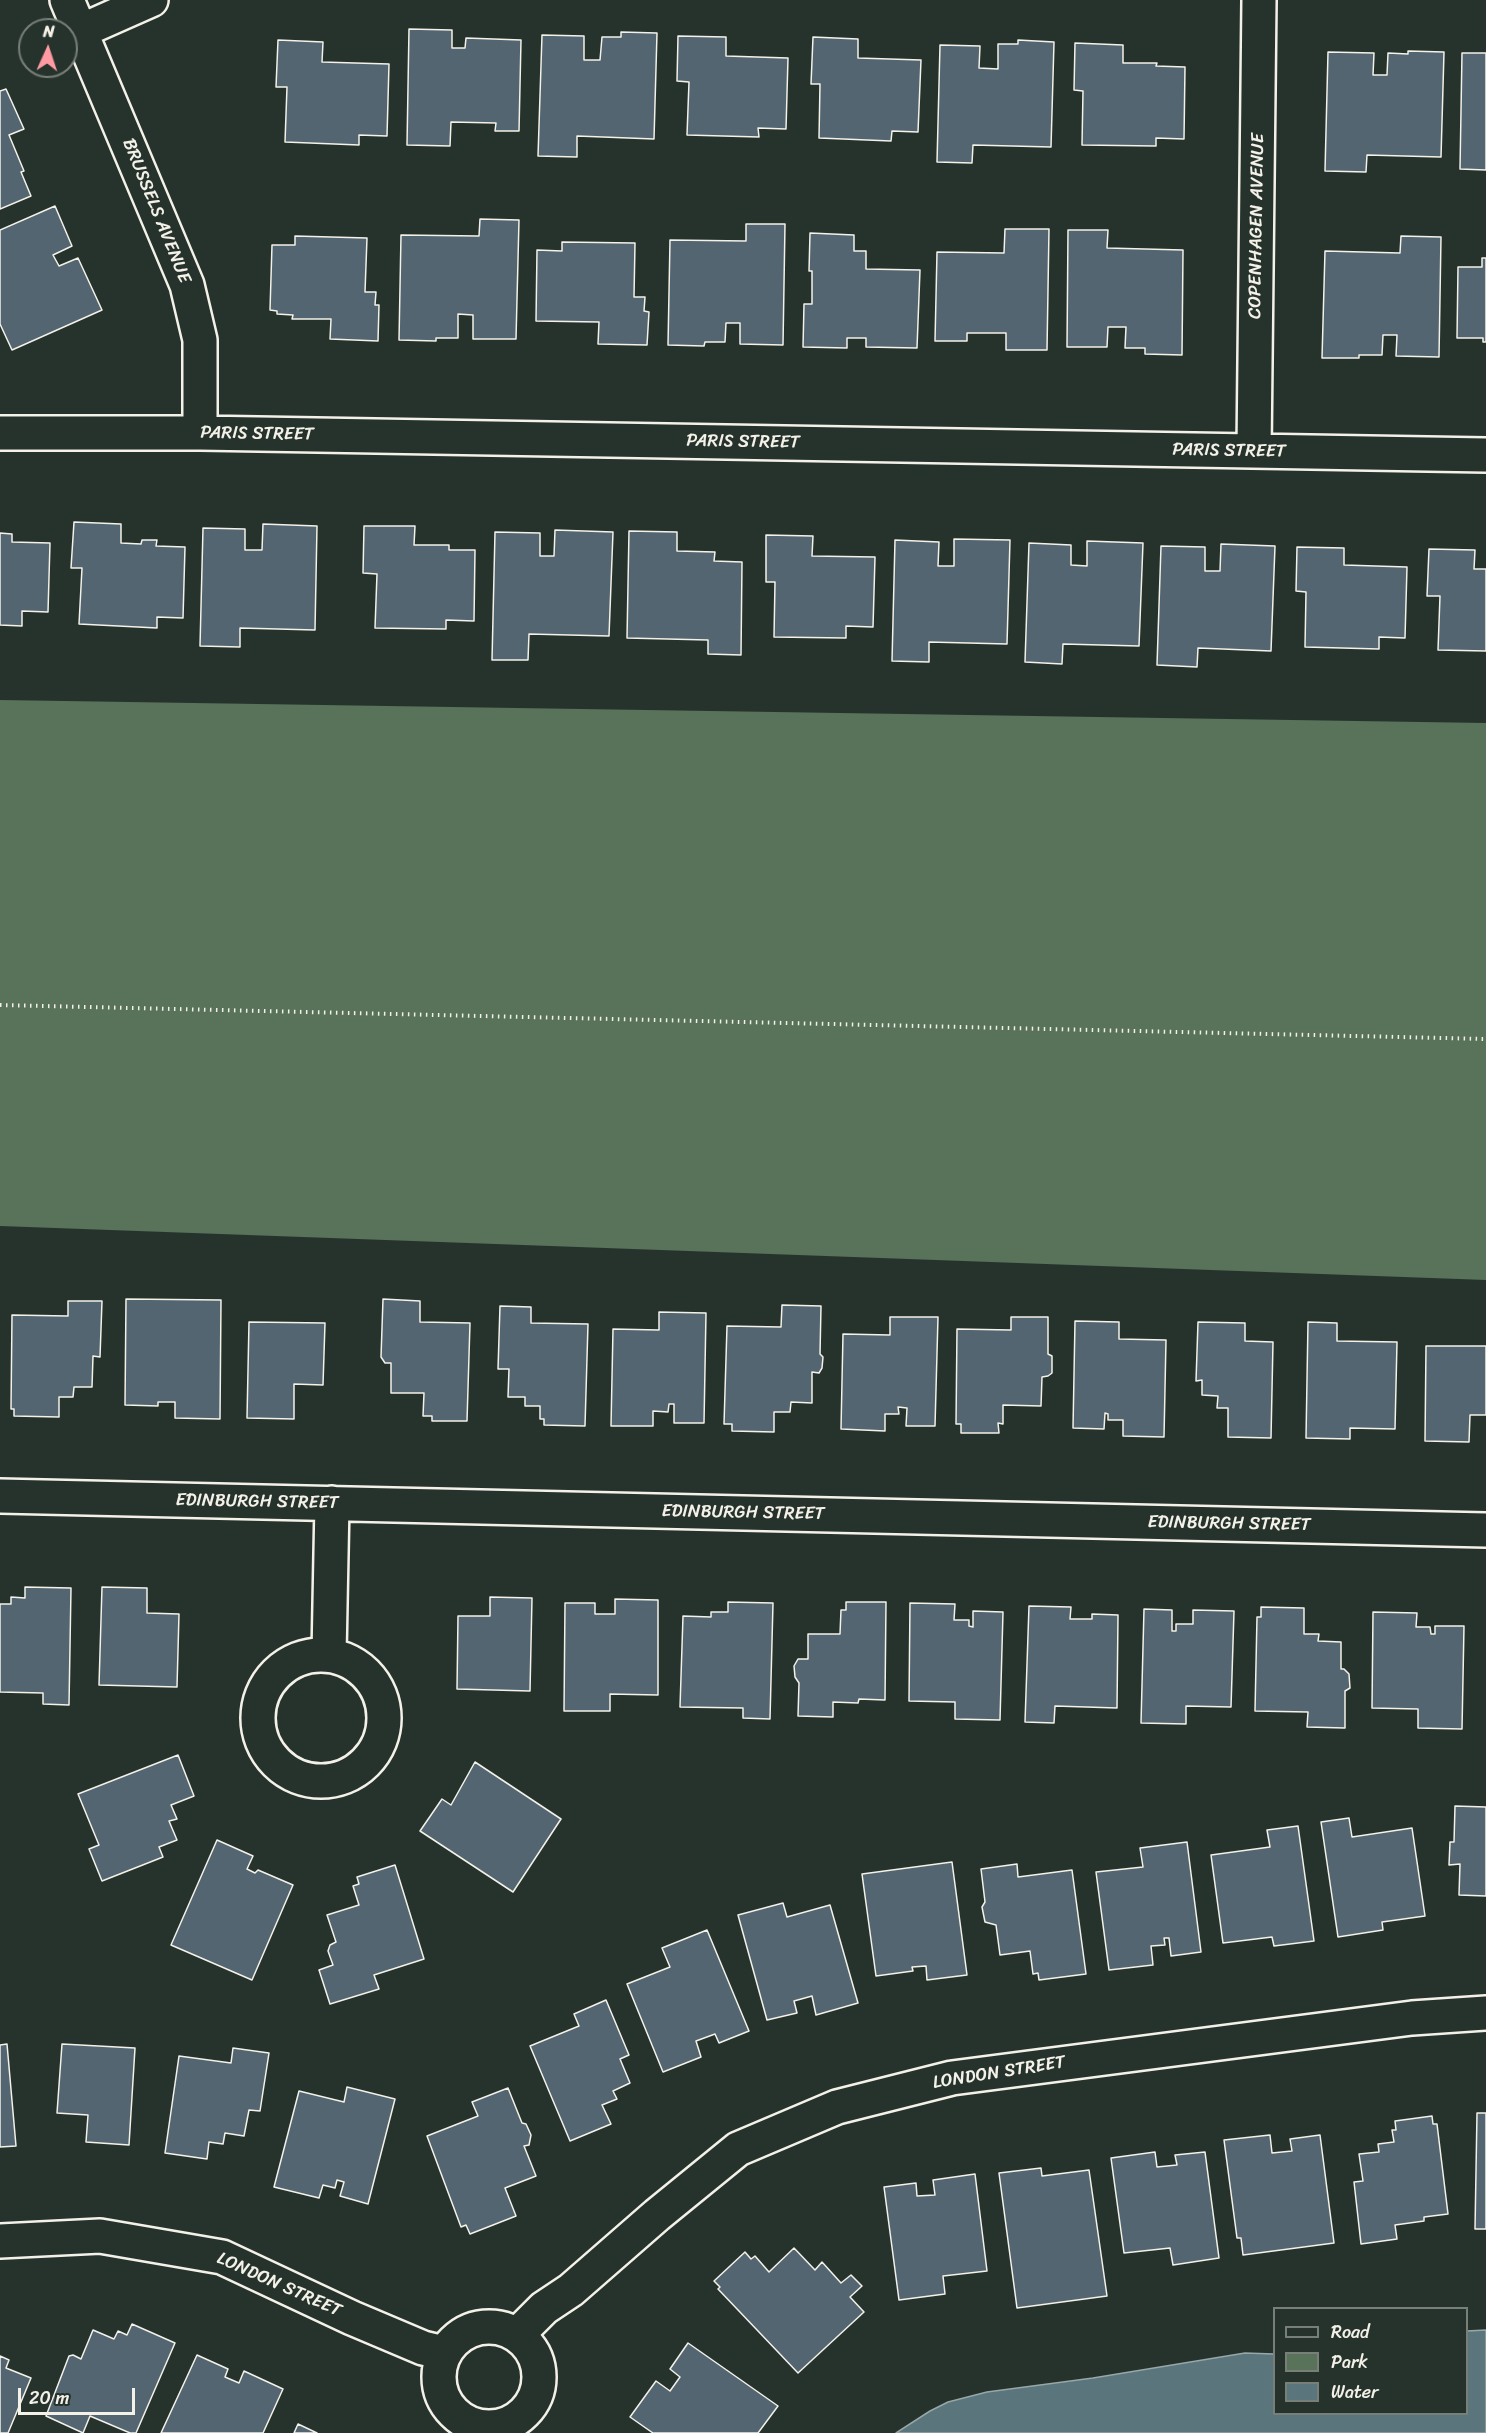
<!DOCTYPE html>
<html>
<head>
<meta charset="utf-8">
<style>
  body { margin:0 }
  #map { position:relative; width:1486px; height:2433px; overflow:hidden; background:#26332d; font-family:Sriracha,sans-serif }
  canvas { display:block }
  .legend { position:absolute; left:1273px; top:2307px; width:195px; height:108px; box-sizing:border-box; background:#26332d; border:2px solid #787f78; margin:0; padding:8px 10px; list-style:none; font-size:18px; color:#f4f1e8 }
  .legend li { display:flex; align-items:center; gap:12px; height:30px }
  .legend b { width:30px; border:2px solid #787f78 }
  .north { position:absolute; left:18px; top:18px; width:60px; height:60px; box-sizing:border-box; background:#26332d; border:2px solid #787f78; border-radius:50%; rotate:3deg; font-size:16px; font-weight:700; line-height:24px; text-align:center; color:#f4f1e8 }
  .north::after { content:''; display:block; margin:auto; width:21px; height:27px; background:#ff9aa2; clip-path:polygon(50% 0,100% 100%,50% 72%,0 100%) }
  .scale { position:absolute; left:18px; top:2388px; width:117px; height:27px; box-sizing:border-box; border:3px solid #f4f1e8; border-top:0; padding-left:8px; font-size:18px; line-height:21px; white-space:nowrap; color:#f4f1e8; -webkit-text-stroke:4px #26332d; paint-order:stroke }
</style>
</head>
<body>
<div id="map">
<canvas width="1486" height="2433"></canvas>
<ul class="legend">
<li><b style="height:8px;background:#26332d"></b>Road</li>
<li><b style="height:16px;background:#587359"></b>Park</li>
<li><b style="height:16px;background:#5a767c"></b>Water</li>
</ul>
<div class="north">N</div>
<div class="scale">20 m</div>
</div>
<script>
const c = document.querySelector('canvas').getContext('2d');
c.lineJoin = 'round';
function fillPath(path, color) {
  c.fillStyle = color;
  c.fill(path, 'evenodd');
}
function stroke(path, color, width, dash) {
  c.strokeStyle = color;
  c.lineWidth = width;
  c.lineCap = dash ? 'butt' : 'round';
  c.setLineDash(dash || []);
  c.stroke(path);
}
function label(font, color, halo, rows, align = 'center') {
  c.font = font + ' Sriracha,sans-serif';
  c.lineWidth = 6;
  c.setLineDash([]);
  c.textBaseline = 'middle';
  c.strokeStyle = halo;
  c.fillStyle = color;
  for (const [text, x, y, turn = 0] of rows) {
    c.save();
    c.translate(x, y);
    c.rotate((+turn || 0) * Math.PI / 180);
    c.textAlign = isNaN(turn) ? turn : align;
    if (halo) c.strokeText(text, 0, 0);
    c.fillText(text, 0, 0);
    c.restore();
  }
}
const green = new Path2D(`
  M 0,700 L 1486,723 L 1486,1280 L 0,1226 Z`);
const water = new Path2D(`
  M 1486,2330 L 1486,2433 L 896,2433 L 930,2411 L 948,2402 L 987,2392 L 1093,2378 L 1245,2353 L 1274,2354 L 1274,2414 L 1466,2414 L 1467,2331 Z`);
const building = new Path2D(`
  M 409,29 L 452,30 L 452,48 L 465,48 L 466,38 L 521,40 L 519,131 L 495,131 L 496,123 L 451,122 L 450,146 L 407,145 Z
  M 621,32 L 657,33 L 654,139 L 577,136 L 577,157 L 538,156 L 542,35 L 584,36 L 584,60 L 600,60 L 602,37 L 621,37 Z
  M 678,36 L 726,37 L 726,56 L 788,58 L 786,129 L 758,128 L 759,137 L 687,135 L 689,82 L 677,81 Z
  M 813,37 L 858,39 L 858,58 L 921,60 L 918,132 L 892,131 L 891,141 L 819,138 L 820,84 L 811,84 Z
  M 278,40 L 323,42 L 322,62 L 389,64 L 387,136 L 359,135 L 359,145 L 285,142 L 287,87 L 276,87 Z
  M 1018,40 L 1054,42 L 1051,147 L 973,145 L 972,163 L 937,162 L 940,45 L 980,46 L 979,68 L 998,69 L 998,44 L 1018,44 Z
  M 1075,43 L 1123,45 L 1123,63 L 1157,63 L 1156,66 L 1185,67 L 1184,139 L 1156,138 L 1156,146 L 1082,145 L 1083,91 L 1074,90 Z
  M 1408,51 L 1444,52 L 1441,157 L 1367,155 L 1366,172 L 1325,171 L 1328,52 L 1374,53 L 1373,75 L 1387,75 L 1388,53 L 1408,54 Z
  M 1462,53 L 1486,53 L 1486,170 L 1460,169 Z
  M 6,89 L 24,129 L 9,135 L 24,171 L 21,172 L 31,196 L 0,209 L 0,91 Z
  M 55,206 L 72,246 L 53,255 L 59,266 L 78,258 L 102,310 L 12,350 L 0,324 L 0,230 Z
  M 480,219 L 519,220 L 516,339 L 473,339 L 473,315 L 458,314 L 458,338 L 436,338 L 436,341 L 399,340 L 401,235 L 479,236 Z
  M 746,224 L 785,224 L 783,345 L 740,344 L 740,323 L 726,323 L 725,342 L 705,342 L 704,346 L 668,345 L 670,240 L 746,241 Z
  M 1005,229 L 1049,229 L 1047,350 L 1006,350 L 1006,333 L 967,333 L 967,341 L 935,341 L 937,252 L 1004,253 Z
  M 1068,230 L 1108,230 L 1107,248 L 1183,250 L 1182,355 L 1145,354 L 1145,348 L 1125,348 L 1126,327 L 1108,327 L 1107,347 L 1067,347 Z
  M 810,233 L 854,235 L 854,251 L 866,251 L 866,269 L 920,270 L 917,348 L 866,347 L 866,338 L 847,338 L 847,348 L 803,347 L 804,304 L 812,304 L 812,271 L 809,271 Z
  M 295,236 L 367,238 L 365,292 L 376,292 L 375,305 L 379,305 L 378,341 L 330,339 L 331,319 L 292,319 L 293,315 L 277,314 L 277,311 L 270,310 L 272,245 L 295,245 Z
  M 1401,236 L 1441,237 L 1439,357 L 1396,356 L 1397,335 L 1383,335 L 1382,355 L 1359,355 L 1359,358 L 1322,358 L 1325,251 L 1400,253 Z
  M 562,242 L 635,243 L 634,297 L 645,297 L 644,311 L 649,312 L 647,345 L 598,344 L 599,322 L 536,321 L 537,250 L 562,251 Z
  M 1482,258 L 1486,258 L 1486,342 L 1483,342 L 1483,338 L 1457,338 L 1458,267 L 1482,267 Z
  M 74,522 L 121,524 L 121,543 L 141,544 L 142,540 L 157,540 L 156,546 L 185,547 L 183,618 L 157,617 L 157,628 L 79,624 L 82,568 L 71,568 Z
  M 263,524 L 317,526 L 315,630 L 240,628 L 240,647 L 200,646 L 203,528 L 245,529 L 245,550 L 262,550 Z
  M 364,526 L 415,526 L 414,545 L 449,545 L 449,550 L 475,550 L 474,621 L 446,620 L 446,629 L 375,628 L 377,574 L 363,573 Z
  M 555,530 L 613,532 L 609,636 L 529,634 L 528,660 L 492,660 L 495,532 L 540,533 L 540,556 L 554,556 Z
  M 629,531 L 677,532 L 677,551 L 715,552 L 714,561 L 742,562 L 741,655 L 708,654 L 708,640 L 627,638 Z
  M 0,533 L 12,534 L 12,542 L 50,543 L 48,612 L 22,611 L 22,626 L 0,625 Z
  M 766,535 L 813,536 L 812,556 L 875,557 L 873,627 L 846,626 L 846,638 L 774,637 L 775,582 L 766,582 Z
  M 954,539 L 1010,540 L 1007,644 L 929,642 L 929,662 L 892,661 L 895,540 L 939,542 L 938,566 L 954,566 Z
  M 1087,541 L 1143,543 L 1139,646 L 1063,644 L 1062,664 L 1025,662 L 1029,543 L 1071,545 L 1071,565 L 1087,566 Z
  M 1221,544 L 1275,546 L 1271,651 L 1198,648 L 1197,667 L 1157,665 L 1161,546 L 1205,547 L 1205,571 L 1220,571 Z
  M 1297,547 L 1344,548 L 1344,565 L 1407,567 L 1405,638 L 1379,637 L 1379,649 L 1305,647 L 1306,592 L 1296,591 Z
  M 1429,549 L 1475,550 L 1474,569 L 1486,569 L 1486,651 L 1438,650 L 1440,596 L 1427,596 Z
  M 126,1299 L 221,1300 L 220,1419 L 175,1418 L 175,1402 L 158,1402 L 158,1406 L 125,1405 Z
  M 383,1299 L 420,1301 L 420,1322 L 470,1323 L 467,1421 L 432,1421 L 432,1416 L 423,1416 L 424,1393 L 391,1393 L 391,1363 L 385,1363 L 381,1357 Z
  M 68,1301 L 102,1301 L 100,1357 L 93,1356 L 92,1387 L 74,1387 L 73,1397 L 59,1397 L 59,1417 L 14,1416 L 14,1409 L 11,1409 L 12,1315 L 68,1316 Z
  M 782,1305 L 821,1306 L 820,1354 L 823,1357 L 822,1368 L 819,1373 L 812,1372 L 812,1403 L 791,1402 L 790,1412 L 774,1412 L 774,1432 L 732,1431 L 732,1424 L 724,1424 L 727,1326 L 781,1327 Z
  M 500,1306 L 531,1307 L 531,1323 L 588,1324 L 585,1426 L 544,1425 L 544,1419 L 540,1419 L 540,1406 L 525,1406 L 525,1397 L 508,1397 L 509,1369 L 498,1369 Z
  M 659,1312 L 706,1313 L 704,1423 L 674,1423 L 674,1404 L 669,1404 L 668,1412 L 653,1411 L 653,1426 L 611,1426 L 613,1329 L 659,1330 Z
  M 890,1317 L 938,1317 L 935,1426 L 906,1426 L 907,1408 L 898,1407 L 899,1414 L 885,1414 L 885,1431 L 841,1429 L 843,1334 L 890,1335 Z
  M 1011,1317 L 1048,1317 L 1048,1354 L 1052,1356 L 1052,1373 L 1048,1376 L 1042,1377 L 1041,1406 L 1003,1405 L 1003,1424 L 998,1423 L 999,1433 L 961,1433 L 961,1424 L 956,1424 L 957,1329 L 1011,1330 Z
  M 1075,1321 L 1119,1322 L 1119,1339 L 1166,1340 L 1164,1437 L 1123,1436 L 1123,1420 L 1108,1420 L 1108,1414 L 1105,1413 L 1104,1429 L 1073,1428 Z
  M 249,1322 L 325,1323 L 323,1385 L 294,1384 L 294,1419 L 247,1418 Z
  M 1198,1322 L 1245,1323 L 1245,1341 L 1273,1342 L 1271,1438 L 1228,1437 L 1228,1408 L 1217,1408 L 1218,1396 L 1202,1395 L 1202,1380 L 1196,1381 Z
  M 1308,1322 L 1337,1323 L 1337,1341 L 1397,1342 L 1395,1429 L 1350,1428 L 1350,1439 L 1306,1438 Z
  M 1426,1346 L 1486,1346 L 1486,1415 L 1470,1415 L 1469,1442 L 1425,1441 Z
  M 25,1587 L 71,1588 L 69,1705 L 43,1704 L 43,1693 L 0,1692 L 0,1604 L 11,1604 L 11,1597 L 25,1598 Z
  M 102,1587 L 147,1588 L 147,1613 L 179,1614 L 177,1687 L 99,1685 Z
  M 490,1597 L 532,1598 L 530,1691 L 457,1689 L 458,1616 L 490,1616 Z
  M 615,1599 L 658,1600 L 658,1695 L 610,1694 L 610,1711 L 564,1711 L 565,1603 L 595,1603 L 595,1614 L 615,1614 Z
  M 728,1602 L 773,1603 L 770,1719 L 743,1718 L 743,1708 L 680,1707 L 683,1616 L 711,1617 L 711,1612 L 728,1612 Z
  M 846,1602 L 886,1602 L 885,1700 L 859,1699 L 858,1703 L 833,1702 L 833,1717 L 798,1716 L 799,1683 L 795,1677 L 794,1666 L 798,1659 L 808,1659 L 808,1634 L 840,1634 L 841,1610 L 846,1610 Z
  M 910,1603 L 955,1604 L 954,1620 L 969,1620 L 969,1626 L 973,1627 L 973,1611 L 1003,1612 L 1000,1720 L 955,1719 L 955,1702 L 909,1701 Z
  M 1029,1606 L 1071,1607 L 1070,1619 L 1092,1619 L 1092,1614 L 1118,1615 L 1117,1708 L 1055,1706 L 1054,1723 L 1025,1722 Z
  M 1261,1607 L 1304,1608 L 1304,1634 L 1319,1634 L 1318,1641 L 1341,1642 L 1341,1669 L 1344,1669 L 1349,1674 L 1350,1688 L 1345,1691 L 1345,1728 L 1307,1727 L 1308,1712 L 1255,1711 L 1257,1617 L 1261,1617 Z
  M 1144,1609 L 1172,1610 L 1172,1631 L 1176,1631 L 1176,1624 L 1193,1624 L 1193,1610 L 1234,1611 L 1231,1707 L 1186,1706 L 1186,1724 L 1141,1723 Z
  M 1373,1612 L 1417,1613 L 1416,1627 L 1430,1627 L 1431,1634 L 1435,1634 L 1435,1626 L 1464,1626 L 1462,1729 L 1418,1728 L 1418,1709 L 1372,1708 Z
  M 178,1755 L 194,1796 L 171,1805 L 177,1819 L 169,1821 L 177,1840 L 159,1847 L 163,1857 L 102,1881 L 89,1849 L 99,1845 L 78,1794 Z
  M 475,1762 L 561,1819 L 513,1892 L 420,1831 L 442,1799 L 451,1805 Z
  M 1455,1806 L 1486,1807 L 1486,1896 L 1459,1895 L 1460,1864 L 1449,1865 L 1450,1842 L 1454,1842 Z
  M 1349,1818 L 1352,1837 L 1412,1828 L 1425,1916 L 1382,1922 L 1383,1930 L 1338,1937 L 1321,1822 Z
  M 1298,1826 L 1314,1941 L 1274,1946 L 1272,1937 L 1223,1943 L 1211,1855 L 1270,1847 L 1267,1830 Z
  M 217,1840 L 253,1856 L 247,1869 L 255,1873 L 258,1870 L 293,1885 L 252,1980 L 171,1945 Z
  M 1187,1842 L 1201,1952 L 1171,1956 L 1169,1938 L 1164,1938 L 1165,1945 L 1151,1946 L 1153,1965 L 1109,1970 L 1096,1872 L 1143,1867 L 1140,1848 Z
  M 952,1862 L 967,1975 L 927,1980 L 926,1966 L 912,1967 L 913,1971 L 876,1976 L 862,1874 Z
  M 1017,1864 L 1018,1877 L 1072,1870 L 1086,1974 L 1039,1980 L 1038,1973 L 1033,1974 L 1030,1951 L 1000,1955 L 996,1925 L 985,1922 L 982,1907 L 985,1902 L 981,1869 Z
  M 395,1865 L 424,1959 L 374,1975 L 379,1989 L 330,2004 L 319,1970 L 333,1965 L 328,1951 L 330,1945 L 336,1942 L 327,1915 L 359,1905 L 353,1886 L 359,1884 L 357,1877 Z
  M 783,1903 L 787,1917 L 830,1905 L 858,2003 L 816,2015 L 812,1996 L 794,2001 L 797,2013 L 767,2020 L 738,1915 Z
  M 707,1930 L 749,2031 L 719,2043 L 715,2034 L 696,2041 L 701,2057 L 663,2072 L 627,1984 L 670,1967 L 662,1948 Z
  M 606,2000 L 629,2055 L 620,2059 L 630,2083 L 613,2091 L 617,2099 L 602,2105 L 611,2124 L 570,2141 L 530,2046 L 579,2026 L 574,2014 Z
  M 7,2044 L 16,2146 L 0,2147 L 0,2045 Z
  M 62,2044 L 135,2048 L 129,2145 L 86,2142 L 88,2115 L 57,2113 Z
  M 233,2048 L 269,2053 L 260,2111 L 249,2110 L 244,2136 L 225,2133 L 223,2144 L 209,2142 L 207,2159 L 165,2153 L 179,2056 L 231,2063 Z
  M 347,2087 L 395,2099 L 368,2204 L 340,2196 L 344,2182 L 337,2180 L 335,2188 L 323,2185 L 319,2198 L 274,2187 L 299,2091 L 344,2102 Z
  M 508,2088 L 522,2123 L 526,2124 L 531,2135 L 529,2145 L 524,2146 L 536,2176 L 505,2188 L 516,2216 L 470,2234 L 466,2225 L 461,2227 L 427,2136 L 478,2116 L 472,2102 Z
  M 1477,2113 L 1486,2113 L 1486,2229 L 1475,2229 Z
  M 1432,2116 L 1433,2124 L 1437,2124 L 1448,2214 L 1424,2217 L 1424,2221 L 1395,2225 L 1397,2239 L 1361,2244 L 1354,2182 L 1363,2181 L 1359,2154 L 1379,2152 L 1378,2144 L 1394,2142 L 1392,2130 L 1396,2130 L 1395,2121 Z
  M 1270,2135 L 1272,2153 L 1292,2151 L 1290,2139 L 1320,2135 L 1334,2243 L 1243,2255 L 1241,2238 L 1237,2238 L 1224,2140 Z
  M 1155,2152 L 1157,2167 L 1177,2165 L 1175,2155 L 1205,2152 L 1219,2258 L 1173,2265 L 1170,2248 L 1124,2253 L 1111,2158 Z
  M 1041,2168 L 1042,2176 L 1089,2170 L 1107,2296 L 1017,2308 L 999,2173 Z
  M 975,2174 L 987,2271 L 943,2276 L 945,2294 L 899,2300 L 884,2187 L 916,2183 L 917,2196 L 935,2195 L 933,2180 Z
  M 794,2248 L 815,2270 L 822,2262 L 841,2283 L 851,2275 L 862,2286 L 850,2297 L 864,2312 L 798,2373 L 718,2289 L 720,2287 L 714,2281 L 745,2252 L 751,2259 L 755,2256 L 769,2272 Z
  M 132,2324 L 175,2343 L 136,2433 L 130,2433 L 90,2416 L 83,2433 L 46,2416 L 69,2356 L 73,2355 L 81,2359 L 93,2330 L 114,2339 L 118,2331 L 127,2335 Z
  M 688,2343 L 778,2406 L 758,2433 L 653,2433 L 630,2417 L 656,2381 L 670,2391 L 680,2377 L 670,2369 Z
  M 197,2355 L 228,2369 L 225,2377 L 239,2383 L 244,2371 L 283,2389 L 263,2433 L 161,2433 Z
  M 0,2356 L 9,2360 L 6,2368 L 31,2378 L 8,2433 L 0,2433 Z
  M 298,2424 L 317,2433 L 294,2433 Z`);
const path = new Path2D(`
  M 0,1005 L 1486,1039`);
const street = new Path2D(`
  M 67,0 L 187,285 L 200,340 L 200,433
  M 81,31 L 151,0
  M 0,433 L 200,433 L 1486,455
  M 1254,451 L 1259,0
  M 0,1496 L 1486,1530
  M258 1718a63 63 0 1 1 126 0a63 63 0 1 1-126 0Z
  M 329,1655 L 332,1503
  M 0,2241 L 100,2236 L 222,2257 L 352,2318 L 423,2348 L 444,2353
  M439 2377a50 50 0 1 1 100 0a50 50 0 1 1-100 0Z
  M 517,2335 L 544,2308 L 571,2290 L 657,2215 L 738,2149 L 837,2107 L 952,2078 L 1412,2018 L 1486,2013`);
const streetNames = [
  ["BRUSSELS AVENUE",156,211,68],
  ["COPENHAGEN AVENUE",1257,226,-89],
  ["PARIS STREET",257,434,1],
  ["PARIS STREET",743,442,1],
  ["PARIS STREET",1229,451,1],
  ["EDINBURGH STREET",257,1502,1],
  ["EDINBURGH STREET",743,1513,1],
  ["EDINBURGH STREET",1229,1524,1],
  ["LONDON STREET",999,2073,-9],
  ["LONDON STREET",279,2285,24]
];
fillPath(green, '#587359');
fillPath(water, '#5a767c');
stroke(water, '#98a7a7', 1.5);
fillPath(building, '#536571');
stroke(building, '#f4f1e8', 1.5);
stroke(street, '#f4f1e8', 38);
stroke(path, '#f4f1e8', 4, [1.5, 4.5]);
stroke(street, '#26332d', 33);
label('18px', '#f4f1e8', '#26332d', streetNames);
</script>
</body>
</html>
